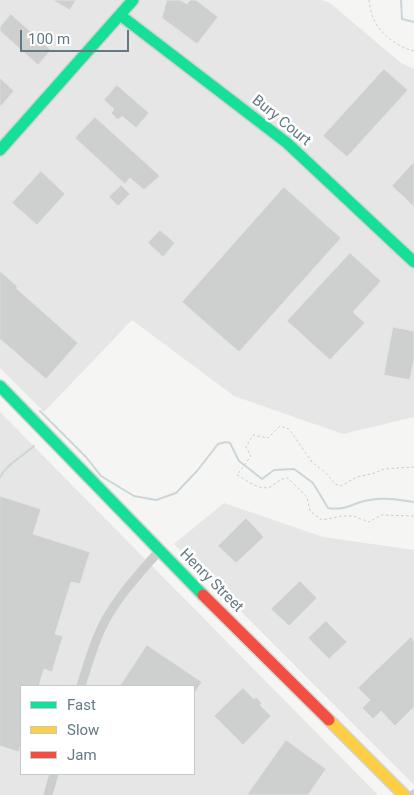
<!DOCTYPE html>
<html>
<head>
<meta charset="utf-8">
<style>
  body { margin:0 }
  #map { position:relative; width:414px; height:795px; overflow:hidden; background:#f5f5f3; font-family:Roboto,sans-serif }
  canvas { display:block }
  .legend { position:absolute; left:20px; top:685px; width:175px; height:90px; box-sizing:border-box; background:#fff; border:1px solid #c1c9ce; margin:0; padding:6px 9px; list-style:none; font-size:15px; color:#637985 }
  .legend li { display:flex; align-items:center; gap:10px; height:25px }
  .legend b { width:25px; border:1px solid #c1c9ce }
  .scale { position:absolute; left:20px; top:30px; width:109px; height:22px; box-sizing:border-box; border:2px solid #637985; border-top:0; padding-left:6px; font-size:15px; line-height:18px; white-space:nowrap; color:#637985; -webkit-text-stroke:4px #fff; paint-order:stroke }
</style>
</head>
<body>
<div id="map">
<canvas width="414" height="795"></canvas>
<ul class="legend">
<li><b style="height:6px;background:#16e098"></b>Fast</li>
<li><b style="height:6px;background:#ffcf43"></b>Slow</li>
<li><b style="height:6px;background:#f24e42"></b>Jam</li>
</ul>
<div class="scale">100 m</div>
</div>
<script>
const c = document.querySelector('canvas').getContext('2d');
c.lineJoin = 'round';
function fillPath(path, color) {
  c.fillStyle = color;
  c.fill(path, 'evenodd');
}
function stroke(path, color, width, dash) {
  c.strokeStyle = color;
  c.lineWidth = width;
  c.lineCap = dash ? 'butt' : 'round';
  c.setLineDash(dash || []);
  c.stroke(path);
}
function label(font, color, halo, rows, align = 'center') {
  c.font = font + ' Roboto,sans-serif';
  c.lineWidth = 5;
  c.setLineDash([]);
  c.textBaseline = 'middle';
  c.strokeStyle = halo;
  c.fillStyle = color;
  for (const [text, x, y, turn = 0] of rows) {
    c.save();
    c.translate(x, y);
    c.rotate((+turn || 0) * Math.PI / 180);
    c.textAlign = isNaN(turn) ? turn : align;
    if (halo) c.strokeText(text, 0, 0);
    c.fillText(text, 0, 0);
    c.restore();
  }
}
const built = new Path2D(`
  M 0,0 L 322,0 L 330,3 L 401,63 L 414,69 L 414,417 L 343,434 L 234,396 L 132,320 L 44,412 L 0,368 Z
  M 0,412 L 378,795 L 0,795 ZM 21,686 L 194,686 L 194,774 L 21,774 Z
  M 224,503 L 323,537 L 414,550 L 414,785 L 174,544 Z`);
const stream = new Path2D(`
  M 401,0 L 402,19 L 414,22
  M 40,411 L 86,457 L 101,476 L 134,496 L 156,500 L 176,493 L 197,471 L 218,444 L 226,442 L 230,443 L 239,461 L 262,479 L 274,470 L 294,469 L 313,483 L 328,508 C 348,511 353,502 370,500 C 384,497 400,500 414,502
  M 0,477 C 7,464 23,456 34,446`);
const building = new Path2D(`
  M 53,0 L 76,0 L 70,10 Z
  M 167,0 L 180,0 L 187,4 L 190,0 L 196,0 L 218,17 L 197,44 L 162,18 Z
  M 11,14 L 51,50 L 38,65 L 0,31 L 0,27 Z
  M 384,69 L 408,90 L 347,157 L 323,136 Z
  M 0,78 L 14,91 L 0,107 Z
  M 117,85 L 149,113 L 136,128 L 122,116 L 118,120 L 111,113 L 114,109 L 104,100 Z
  M 95,117 L 160,176 L 144,190 L 130,178 L 125,184 L 75,138 Z
  M 414,162 L 414,207 L 392,186 Z
  M 41,171 L 65,194 L 37,225 L 12,203 Z
  M 121,185 L 130,194 L 118,206 L 109,197 Z
  M 284,187 L 341,238 L 239,352 L 182,302 Z
  M 160,230 L 175,243 L 163,257 L 148,243 Z
  M 350,253 L 381,281 L 353,312 L 365,323 L 330,360 L 287,321 Z
  M 0,271 L 18,287 L 16,288 L 78,343 L 46,379 L 0,339 Z
  M 393,327 L 414,331 L 414,359 L 410,380 L 384,375 Z
  M 0,496 L 41,509 L 33,534 L 90,552 L 80,584 L 71,582 L 55,634 L 63,636 L 52,672 L 44,669 L 39,686 L 21,686 L 21,743 L 19,752 L 0,746 Z
  M 246,518 L 264,537 L 236,563 L 218,546 Z
  M 300,581 L 317,598 L 289,626 L 271,609 Z
  M 326,621 L 347,642 L 329,659 L 308,638 Z
  M 411,637 L 414,641 L 414,707 L 395,726 L 381,711 L 373,719 L 362,708 L 370,700 L 358,688 Z
  M 147,645 L 202,682 L 194,694 L 194,686 L 120,686 Z
  M 243,688 L 254,699 L 256,697 L 262,703 L 260,705 L 271,716 L 243,745 L 214,716 Z
  M 286,740 L 326,769 L 308,795 L 247,795 Z`);
const path = new Path2D(`
  M 369,0 C 370,6 371,14 374,20 C 381,35 398,47 414,51
  M 414,467 L 384,469 L 375,473 L 357,477 L 341,486 L 335,484 L 326,473 L 312,462 L 289,429 L 280,426 L 268,438 L 253,435 L 246,447 L 251,456 L 237,475 C 247,480 259,491 270,487 C 278,483 278,479 288,478 L 307,497 L 310,511 L 322,520 L 342,516 L 353,516 L 369,522 L 381,515 L 414,516`);
const street = new Path2D(`
  M 81,686 C 88,664 94,641 105,621 C 119,595 140,573 159,551
  M 48,795 L 54,774
  M 413,795 L 414,794`);
const fast = new Path2D(`
  M 120,15 L 287,143 L 414,262
  M 0,150 L 133,0
  M 0,386 L 203,595`);
const slow = new Path2D(`
  M 329,720 L 404,795`);
const jam = new Path2D(`
  M 203,595 L 329,720`);
const streetNames = [
  ["Bury Court",281,121,39],
  ["Henry Street",211,581,45]
];
fillPath(built, '#e5e6e5');
stroke(stream, '#ccd6d8', 2);
fillPath(building, '#ced0cf');
stroke(building, '#e4e4e3', 1);
stroke(fast, '#d1d3d3', 14);
stroke(slow, '#d1d3d3', 14);
stroke(jam, '#d1d3d3', 14);
stroke(path, '#cacbcc', 1, [2.5, 2.5]);
stroke(street, '#cccece', 9);
stroke(fast, '#16e098', 11);
stroke(slow, '#ffcf43', 11);
stroke(jam, '#f24e42', 11);
label('15px', '#637985', '#fff', streetNames);
</script>
</body>
</html>
